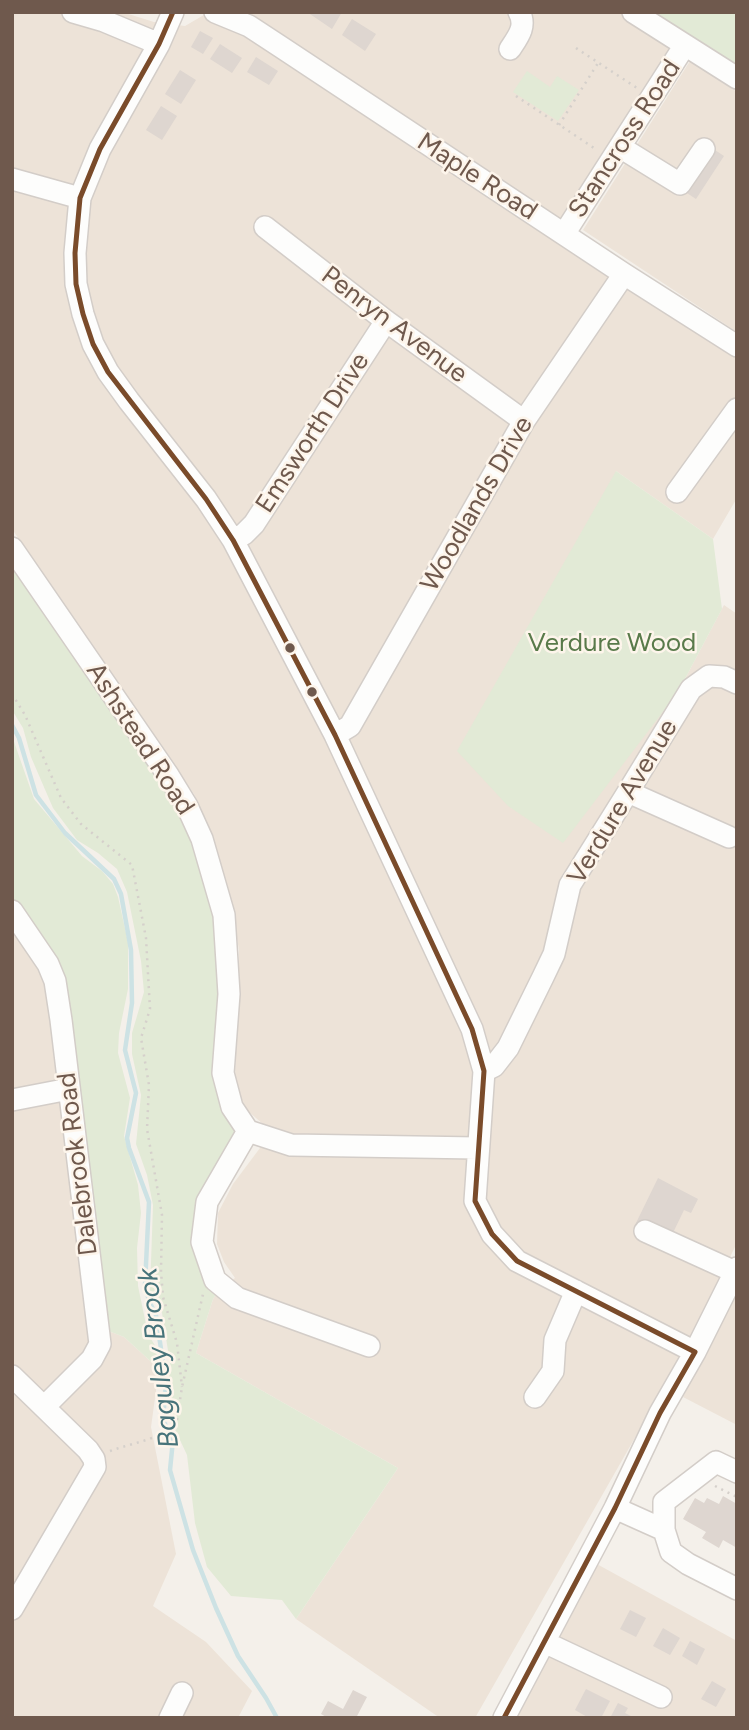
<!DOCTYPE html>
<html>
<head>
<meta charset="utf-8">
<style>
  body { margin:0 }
  #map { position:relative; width:749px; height:1730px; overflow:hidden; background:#f4f0ea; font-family:Figtree,sans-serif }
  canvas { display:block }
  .frame { position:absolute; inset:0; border:14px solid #6f594d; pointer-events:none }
</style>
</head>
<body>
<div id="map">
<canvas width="749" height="1730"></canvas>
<div class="frame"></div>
</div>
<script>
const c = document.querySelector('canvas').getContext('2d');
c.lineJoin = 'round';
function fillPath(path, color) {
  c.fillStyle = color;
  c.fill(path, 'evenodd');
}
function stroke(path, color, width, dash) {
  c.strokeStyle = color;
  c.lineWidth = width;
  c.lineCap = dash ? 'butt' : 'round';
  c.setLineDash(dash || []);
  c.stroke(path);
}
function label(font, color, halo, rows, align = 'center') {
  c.font = font + ' Figtree,sans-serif';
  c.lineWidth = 5;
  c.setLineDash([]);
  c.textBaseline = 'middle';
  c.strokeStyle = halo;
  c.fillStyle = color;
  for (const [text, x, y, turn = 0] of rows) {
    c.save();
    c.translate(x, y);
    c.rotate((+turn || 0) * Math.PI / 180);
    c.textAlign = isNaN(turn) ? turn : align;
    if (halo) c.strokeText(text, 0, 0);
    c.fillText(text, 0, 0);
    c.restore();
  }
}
const residential = new Path2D(`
  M 12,12 L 122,12 L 154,22 L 185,26 L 209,12 L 737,358 L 737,498 L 713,539 L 616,471 L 678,692 L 724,605 L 737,614 L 737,1243 L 673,1371 L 475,1718 L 440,1718 L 296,1619 L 398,1468 L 196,1353 L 213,1299 L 219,1290 L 235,1278 L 224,1262 L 217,1244 L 218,1213 L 233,1184 L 272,1132 L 248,1111 L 239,1094 L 235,1076 L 239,950 L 228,887 L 208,825 L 194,794 L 12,529 Z
  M 247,12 L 619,12 L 675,51 L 561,221 Z
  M 690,61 L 737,92 L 737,332 L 583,230 Z
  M 12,929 L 45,979 L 65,1125 L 106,1330 L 124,1337 L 159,1369 L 151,1427 L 176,1554 L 153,1606 L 206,1642 L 252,1691 L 238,1718 L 12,1718 Z
  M 737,1291 L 737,1425 L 683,1397 Z
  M 595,1563 L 737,1641 L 737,1718 L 505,1718 Z`);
const green = new Path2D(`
  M 649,12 L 737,12 L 737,70 Z
  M 527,71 L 550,87 L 557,76 L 579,90 L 558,121 L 513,92 Z
  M 616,471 L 713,539 L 722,609 L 678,692 L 563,843 L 508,806 L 457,751 Z
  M 12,560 L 182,813 L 201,863 L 217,924 L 220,987 L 242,1132 L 200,1206 L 219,1290 L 213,1299 L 196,1353 L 398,1468 L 296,1619 L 282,1600 L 231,1596 L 207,1567 L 195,1523 L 187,1455 L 173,1425 L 167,1402 L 170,1363 L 162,1313 L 150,1291 L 153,1205 L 147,1175 L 136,1144 L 141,1095 L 132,1054 L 132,1033 L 144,992 L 141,961 L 127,892 L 117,869 L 98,853 L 77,840 L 53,808 L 31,757 L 23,728 L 12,710 Z
  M 12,736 L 34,799 L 82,856 L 102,871 L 113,884 L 118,897 L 128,942 L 128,989 L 119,1033 L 118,1053 L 130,1098 L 124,1136 L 138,1185 L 141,1213 L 137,1248 L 138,1286 L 148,1334 L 162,1357 L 159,1369 L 124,1337 L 106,1330 L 61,974 L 12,901 Z`);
const stream = new Path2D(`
  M 12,725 L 19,738 L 36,795 L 65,833 L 114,879 L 121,894 L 131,950 L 132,1003 L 125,1050 L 136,1093 L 127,1138 L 129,1148 L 149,1202 L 145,1285 L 149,1301 L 156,1315 L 166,1383 L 163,1420 L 173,1440 L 170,1470 L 193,1550 L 216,1608 L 238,1656 L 266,1698 L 277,1718`);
const building = new Path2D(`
  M 307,12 L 342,12 L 332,29 Z
  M 352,19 L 376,34 L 365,51 L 342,35 Z
  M 200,31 L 213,38 L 203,54 L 191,47 Z
  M 220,44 L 242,58 L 232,73 L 210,59 Z
  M 256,57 L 278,71 L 269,85 L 247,72 Z
  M 180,70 L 196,80 L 181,104 L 165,94 Z
  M 161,106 L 177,116 L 162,140 L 146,130 Z
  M 715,150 L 724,156 L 696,199 L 687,193 Z
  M 658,1178 L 698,1199 L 691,1213 L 684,1210 L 670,1239 L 636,1223 Z
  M 723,1496 L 737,1504 L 737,1548 L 723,1540 L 719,1548 L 702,1538 L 706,1532 L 683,1519 L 695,1498 L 704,1503 L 707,1498 L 719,1504 Z
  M 630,1610 L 646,1618 L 636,1637 L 620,1629 Z
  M 663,1628 L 680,1638 L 670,1655 L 653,1646 Z
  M 690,1641 L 705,1649 L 697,1665 L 682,1656 Z
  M 712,1681 L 726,1689 L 716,1707 L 701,1699 Z
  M 586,1689 L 610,1701 L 601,1718 L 589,1718 L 575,1710 Z
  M 353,1690 L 367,1697 L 356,1718 L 328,1718 L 321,1714 L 328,1701 L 343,1709 Z
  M 618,1703 L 628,1708 L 625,1713 L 635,1718 L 610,1718 Z`);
const path = new Path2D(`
  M 576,48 L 637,88
  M 516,96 L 597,150
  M 559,125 L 598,63
  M 12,694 L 25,715 L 61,798 L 81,824 L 132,865 L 146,938 L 150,1009 L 141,1038 L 149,1085 L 147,1129 L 162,1215 L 161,1271 L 163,1297 L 177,1343 L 182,1387
  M 110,1451 C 132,1443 156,1440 176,1426 L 182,1387 L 203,1294
  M 715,1486 L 737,1497`);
const minor = new Path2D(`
  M 73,12 L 104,21 L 159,44
  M 173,12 L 159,44 L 100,149 L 80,198 L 75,253 L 76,284 L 83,314 L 93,344 L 108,372 L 129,401 L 206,499 L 233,540 L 335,735 L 472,1029 L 484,1071 L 475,1201 L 492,1234 L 517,1261 L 695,1352
  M 215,12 L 249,26 L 281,47 L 624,274 L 737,346
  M 633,12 L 737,78
  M 510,49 C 518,37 527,26 519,12
  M 620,147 L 680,184 L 704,149
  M 12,179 L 80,198
  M 265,227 L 386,321 L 524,421
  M 564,234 L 685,45
  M 677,492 L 737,409
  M 233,540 L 244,534 L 254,524 L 386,321
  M 12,548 L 168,775 L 187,806 L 202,839 L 224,915 L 229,994 L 223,1073 L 232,1107 L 248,1131 L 291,1145 L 477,1148
  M 335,735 L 350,726 L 524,421 L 624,274
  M 628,792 L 729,837
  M 12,911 L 48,964 L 55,981 L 61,1020 L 100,1344 L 92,1359 L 44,1407
  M 484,1071 L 494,1066 L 508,1048 L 543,977 L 554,954 L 570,885 L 628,792 L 691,689 L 709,676 L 724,677 L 737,683
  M 12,1100 L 69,1089
  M 248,1131 L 207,1202 L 202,1242 L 215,1280 L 237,1298 L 369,1346
  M 645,1231 L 735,1272
  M 12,1376 L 88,1450 L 94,1459 L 95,1467 L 12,1609
  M 535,1397 L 553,1371 L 555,1340 L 576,1291
  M 737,1472 L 716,1462 L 664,1502 L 664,1530 L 671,1552 L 688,1564 L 737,1589
  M 615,1508 L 664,1530
  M 544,1642 L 661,1697
  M 170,1718 L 182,1693
  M 504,1718 L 615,1508 L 660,1413 L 695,1352 L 737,1268`);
const bus1 = new Path2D(`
  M 173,12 L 159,44 L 100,149 L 80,198 L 75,253 L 76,284 L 83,314 L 93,344 L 108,372 L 206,499 L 233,540 L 335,735 L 472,1029 L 484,1071 L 475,1201 L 492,1234 L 517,1261 L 695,1352
  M 504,1718 L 615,1508 L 660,1413 L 695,1352`);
const markers = [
  [290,648,6,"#6f594d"],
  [312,692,6,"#6f594d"]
];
const streetNames = [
  ["Stancross Road",625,139,-57],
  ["Maple Road",477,177,33],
  ["Penryn Avenue",394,325,37],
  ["Emsworth Drive",313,433,-57],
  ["Woodlands Drive",477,504,-60],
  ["Ashstead Road",140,739,57],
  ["Verdure Avenue",623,802,-59],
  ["Dalebrook Road",78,1164,-97]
];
const parkNames = [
  ["Verdure Wood",612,643]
];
const waterNames = [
  ["Baguley Brook",159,1358,-97]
];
fillPath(residential, '#ede3d8');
fillPath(green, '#e2ead6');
stroke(stream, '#cde2e4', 4.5);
fillPath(building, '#ded6d0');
stroke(minor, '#d3cdc8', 24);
stroke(path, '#d5d0cb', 2.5, [2, 5]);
stroke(minor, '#fdfdfc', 21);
stroke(bus1, '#7a4b2a', 5);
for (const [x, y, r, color] of markers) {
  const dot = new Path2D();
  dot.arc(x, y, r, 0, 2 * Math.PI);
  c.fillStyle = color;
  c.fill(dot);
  stroke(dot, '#fdf5eb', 2.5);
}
label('26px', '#6f594d', '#fdf5eb', streetNames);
label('26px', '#597a4a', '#fdf5eb', parkNames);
label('italic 28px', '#47737a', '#fdf5eb', waterNames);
</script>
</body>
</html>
